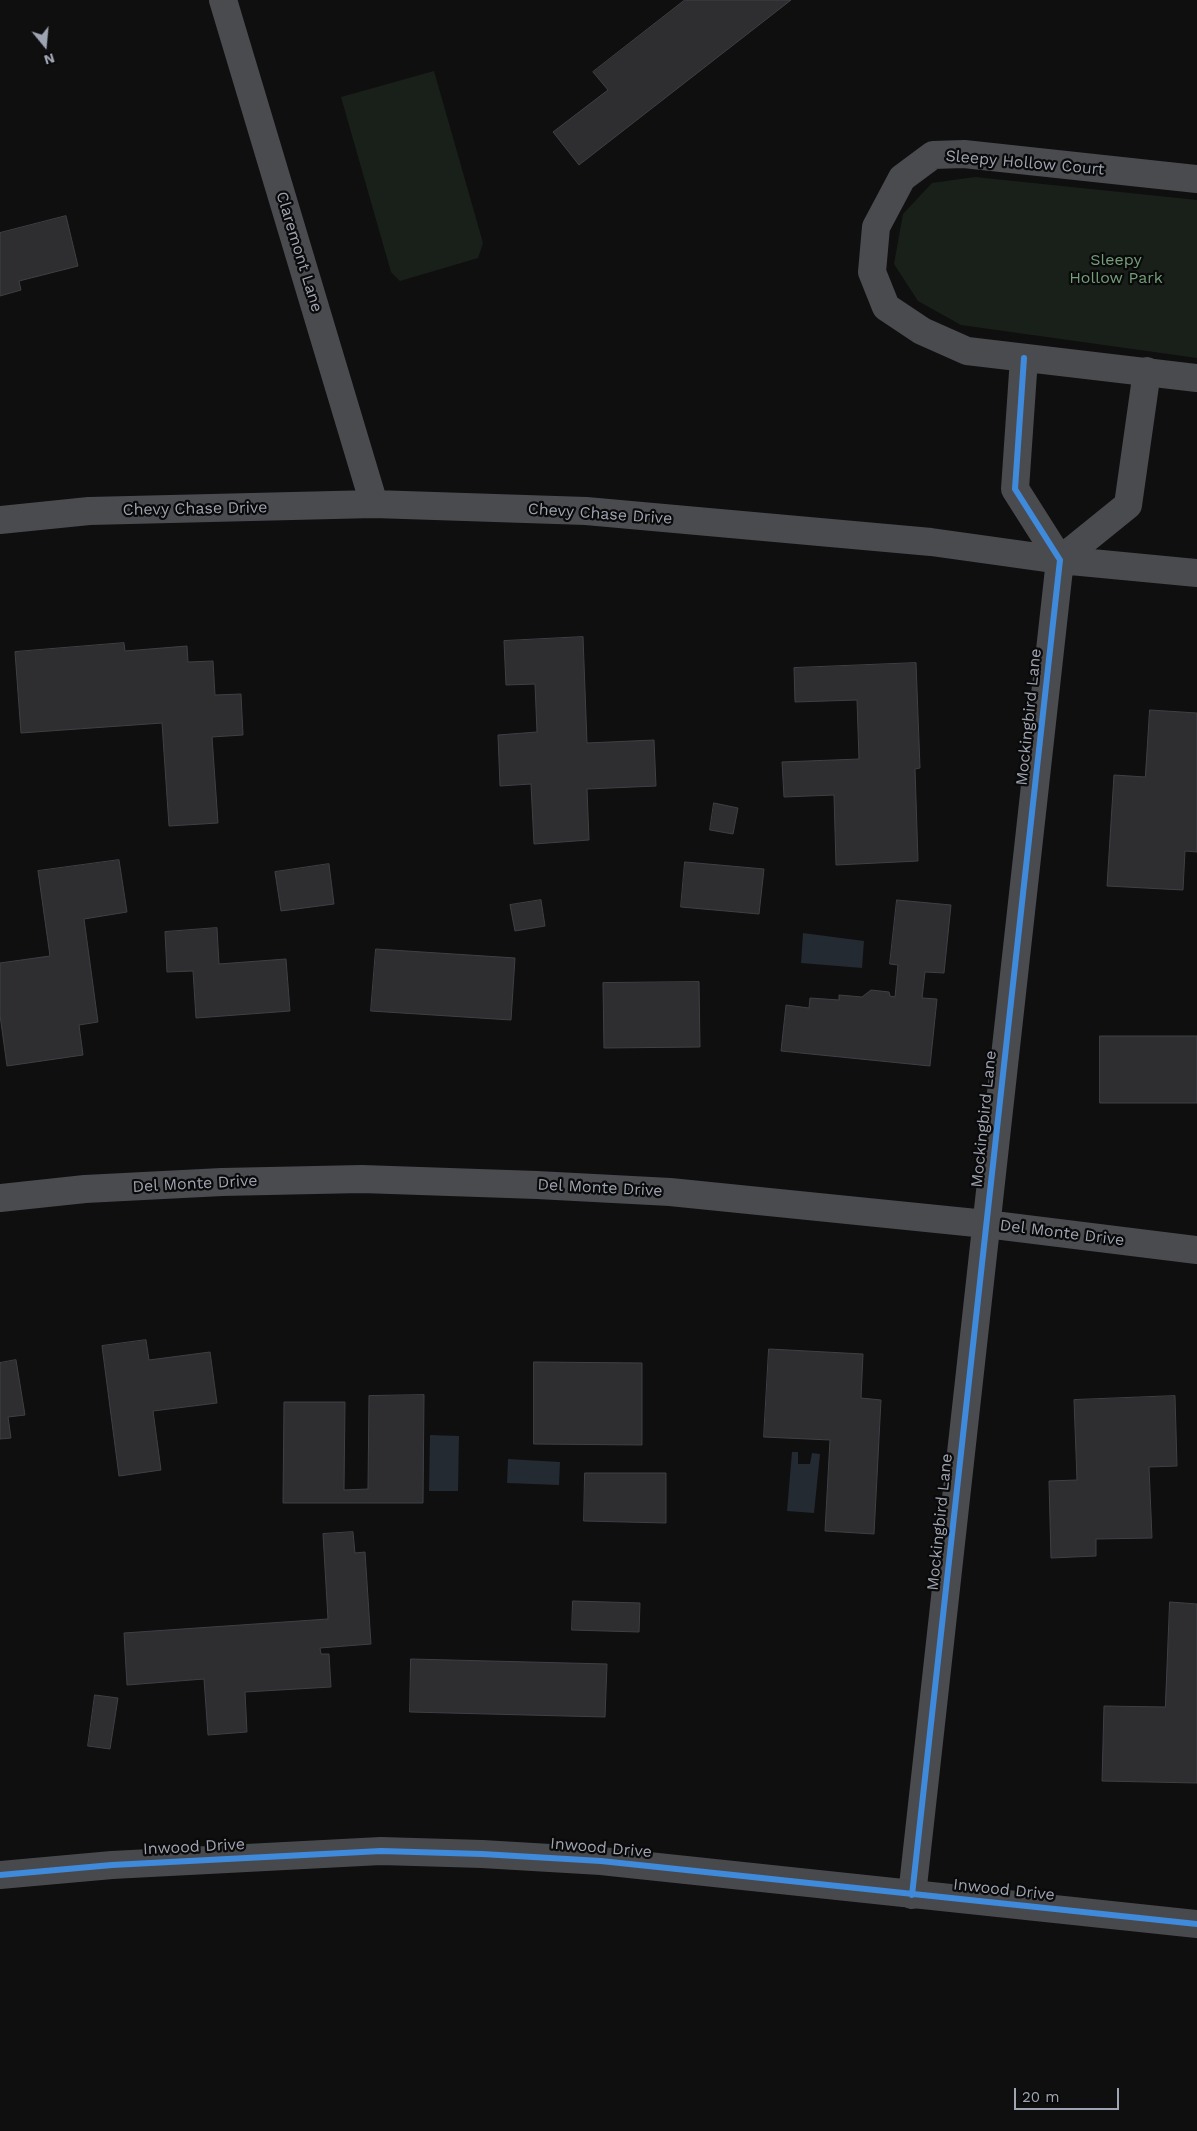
<!DOCTYPE html>
<html>
<head>
<meta charset="utf-8">
<style>
  body { margin:0 }
  #map { position:relative; width:1197px; height:2131px; overflow:hidden; background:#0f0f10; font-family:"Work Sans",sans-serif }
  canvas { display:block }
  .north { position:absolute; left:20px; top:20px; width:50px; height:50px; -webkit-text-stroke:4px #0a0a0b; paint-order:stroke; rotate:163deg; font-size:14px; font-weight:700; line-height:20px; text-align:center; color:#9fa4b2 }
  .north::after { content:''; display:block; margin:auto; width:18px; height:22px; background:#9fa4b2; clip-path:polygon(50% 0,100% 100%,50% 72%,0 100%) }
  .scale { position:absolute; left:1014px; top:2088px; width:105px; height:22px; box-sizing:border-box; border:2px solid #9fa4b2; border-top:0; padding-left:6px; font-size:15px; line-height:18px; white-space:nowrap; color:#9fa4b2; -webkit-text-stroke:4px #0a0a0b; paint-order:stroke }
</style>
</head>
<body>
<div id="map">
<canvas width="1197" height="2131"></canvas>
<div class="north">N</div>
<div class="scale">20 m</div>
</div>
<script>
const c = document.querySelector('canvas').getContext('2d');
c.lineJoin = 'round';
function fillPath(path, color) {
  c.fillStyle = color;
  c.fill(path, 'evenodd');
}
function stroke(path, color, width, dash) {
  c.strokeStyle = color;
  c.lineWidth = width;
  c.lineCap = dash ? 'butt' : 'round';
  c.setLineDash(dash || []);
  c.stroke(path);
}
function label(font, color, halo, rows, align = 'center') {
  c.font = font + ' "Work Sans",sans-serif';
  c.lineWidth = 4.5;
  c.setLineDash([]);
  c.textBaseline = 'middle';
  c.strokeStyle = halo;
  c.fillStyle = color;
  for (const [text, x, y, turn = 0] of rows) {
    c.save();
    c.translate(x, y);
    c.rotate((+turn || 0) * Math.PI / 180);
    c.textAlign = isNaN(turn) ? turn : align;
    if (halo) c.strokeText(text, 0, 0);
    c.fillText(text, 0, 0);
    c.restore();
  }
}
const green = new Path2D(`
  M 434,71 L 483,243 L 478,258 L 400,281 L 391,272 L 341,97 Z
  M 975,177 L 1197,200 L 1197,358 L 961,325 L 918,301 L 894,264 L 903,214 L 932,183 Z`);
const water = new Path2D(`
  M 803,933 L 864,941 L 862,968 L 801,963 Z
  M 430,1435 L 459,1436 L 458,1491 L 429,1491 Z
  M 792,1452 L 798,1452 L 798,1464 L 810,1464 L 812,1453 L 820,1454 L 814,1513 L 787,1511 Z
  M 508,1459 L 560,1462 L 559,1485 L 507,1483 Z`);
const building = new Path2D(`
  M 685,0 L 791,0 L 579,165 L 553,132 L 608,90 L 593,72 Z
  M 66,216 L 78,266 L 19,281 L 21,290 L 0,296 L 0,233 Z
  M 583,637 L 587,743 L 654,740 L 656,786 L 587,789 L 589,840 L 534,844 L 531,784 L 500,786 L 498,735 L 537,732 L 535,684 L 506,685 L 504,641 Z
  M 124,643 L 125,651 L 187,646 L 188,662 L 213,661 L 215,695 L 241,694 L 243,735 L 212,737 L 218,823 L 169,826 L 162,723 L 21,733 L 15,652 Z
  M 916,663 L 920,768 L 915,769 L 918,861 L 836,865 L 834,795 L 784,797 L 782,762 L 859,759 L 857,700 L 795,702 L 794,668 Z
  M 1150,710 L 1197,713 L 1197,852 L 1185,851 L 1183,890 L 1107,886 L 1114,775 L 1145,777 Z
  M 714,803 L 738,808 L 733,834 L 710,830 Z
  M 119,860 L 127,912 L 84,919 L 98,1022 L 79,1025 L 83,1055 L 7,1066 L 0,1015 L 0,963 L 50,956 L 38,871 Z
  M 685,862 L 764,869 L 759,914 L 681,907 Z
  M 329,864 L 334,904 L 281,911 L 275,872 Z
  M 541,900 L 545,926 L 515,931 L 510,905 Z
  M 897,900 L 951,905 L 944,973 L 925,972 L 922,998 L 937,999 L 930,1066 L 781,1051 L 786,1005 L 809,1008 L 810,998 L 839,1000 L 839,995 L 862,997 L 871,990 L 889,992 L 890,996 L 895,997 L 898,965 L 890,964 Z
  M 217,928 L 219,964 L 286,959 L 290,1011 L 196,1018 L 193,971 L 167,972 L 165,932 Z
  M 376,949 L 515,958 L 511,1020 L 371,1011 Z
  M 699,982 L 700,1047 L 604,1048 L 603,983 Z
  M 1100,1036 L 1197,1036 L 1197,1103 L 1100,1103 Z
  M 146,1340 L 149,1360 L 210,1352 L 217,1403 L 153,1411 L 161,1470 L 119,1476 L 102,1346 Z
  M 769,1349 L 863,1354 L 861,1398 L 881,1400 L 874,1534 L 825,1531 L 830,1440 L 764,1437 Z
  M 16,1360 L 25,1415 L 8,1417 L 11,1438 L 0,1439 L 0,1363 Z
  M 534,1362 L 642,1363 L 642,1445 L 534,1444 Z
  M 424,1395 L 423,1503 L 283,1503 L 284,1402 L 345,1402 L 344,1490 L 368,1489 L 369,1396 Z
  M 1175,1396 L 1177,1466 L 1149,1467 L 1152,1538 L 1096,1539 L 1096,1556 L 1051,1558 L 1049,1481 L 1077,1480 L 1074,1400 Z
  M 585,1473 L 666,1473 L 666,1523 L 584,1521 Z
  M 353,1532 L 355,1553 L 365,1552 L 371,1644 L 320,1648 L 321,1654 L 329,1654 L 331,1687 L 245,1692 L 247,1732 L 208,1735 L 204,1679 L 127,1685 L 124,1633 L 328,1619 L 323,1534 Z
  M 573,1601 L 640,1603 L 639,1632 L 572,1630 Z
  M 1170,1602 L 1197,1604 L 1197,1783 L 1102,1781 L 1104,1706 L 1165,1707 Z
  M 411,1659 L 607,1664 L 605,1717 L 410,1712 Z
  M 95,1695 L 118,1698 L 110,1749 L 88,1746 Z`);
const street = new Path2D(`
  M 223,0 L 374,504
  M 1197,179 L 964,154 L 933,155 L 902,178 L 876,227 L 872,272 L 886,307 L 922,331 L 967,351 L 1197,378
  M 0,520 L 89,511 L 374,504 L 586,511 L 931,542 L 1060,560 L 1197,573
  M 1060,560 L 1128,505 L 1147,371
  M 0,1198 L 85,1189 L 222,1182 L 362,1179 L 537,1185 L 670,1192 L 986,1224 L 1197,1250
  M 912,1895 L 1060,560 L 1015,489 L 1024,358`);
const secondary = new Path2D(`
  M 0,1875 L 112,1865 L 381,1851 L 482,1854 L 601,1861 L 1197,1924`);
const cycleway = new Path2D(`
  M 0,1875 L 112,1865 L 381,1851 L 482,1854 L 601,1861 L 1197,1924
  M 912,1895 L 1060,560 L 1015,489 L 1024,358`);
const streetNames = [
  ["Sleepy Hollow Court",1025,163,5],
  ["Claremont Lane",299,252,73],
  ["Chevy Chase Drive",195,509,-1],
  ["Chevy Chase Drive",600,514,4],
  ["Mockingbird Lane",1029,717,-84],
  ["Mockingbird Lane",984,1119,-84],
  ["Del Monte Drive",195,1184,-3],
  ["Del Monte Drive",600,1188,3],
  ["Del Monte Drive",1062,1233,7],
  ["Mockingbird Lane",940,1522,-84],
  ["Inwood Drive",194,1847,-3],
  ["Inwood Drive",601,1848,5],
  ["Inwood Drive",1004,1890,6]
];
const parkNames = [
  ["Sleepy",1116,260],
  ["Hollow Park",1116,278]
];
fillPath(green, '#19201a');
fillPath(water, '#232a31');
fillPath(building, '#2e2e30');
stroke(building, '#3e4044', 1);
stroke(street, '#4a4b4f', 28);
stroke(secondary, '#48494c', 28);
stroke(cycleway, '#408adc', 6);
label('16px', '#9fa4b2', '#0a0a0b', streetNames);
label('16px', '#749f79', '#0a0a0b', parkNames);
</script>
</body>
</html>
